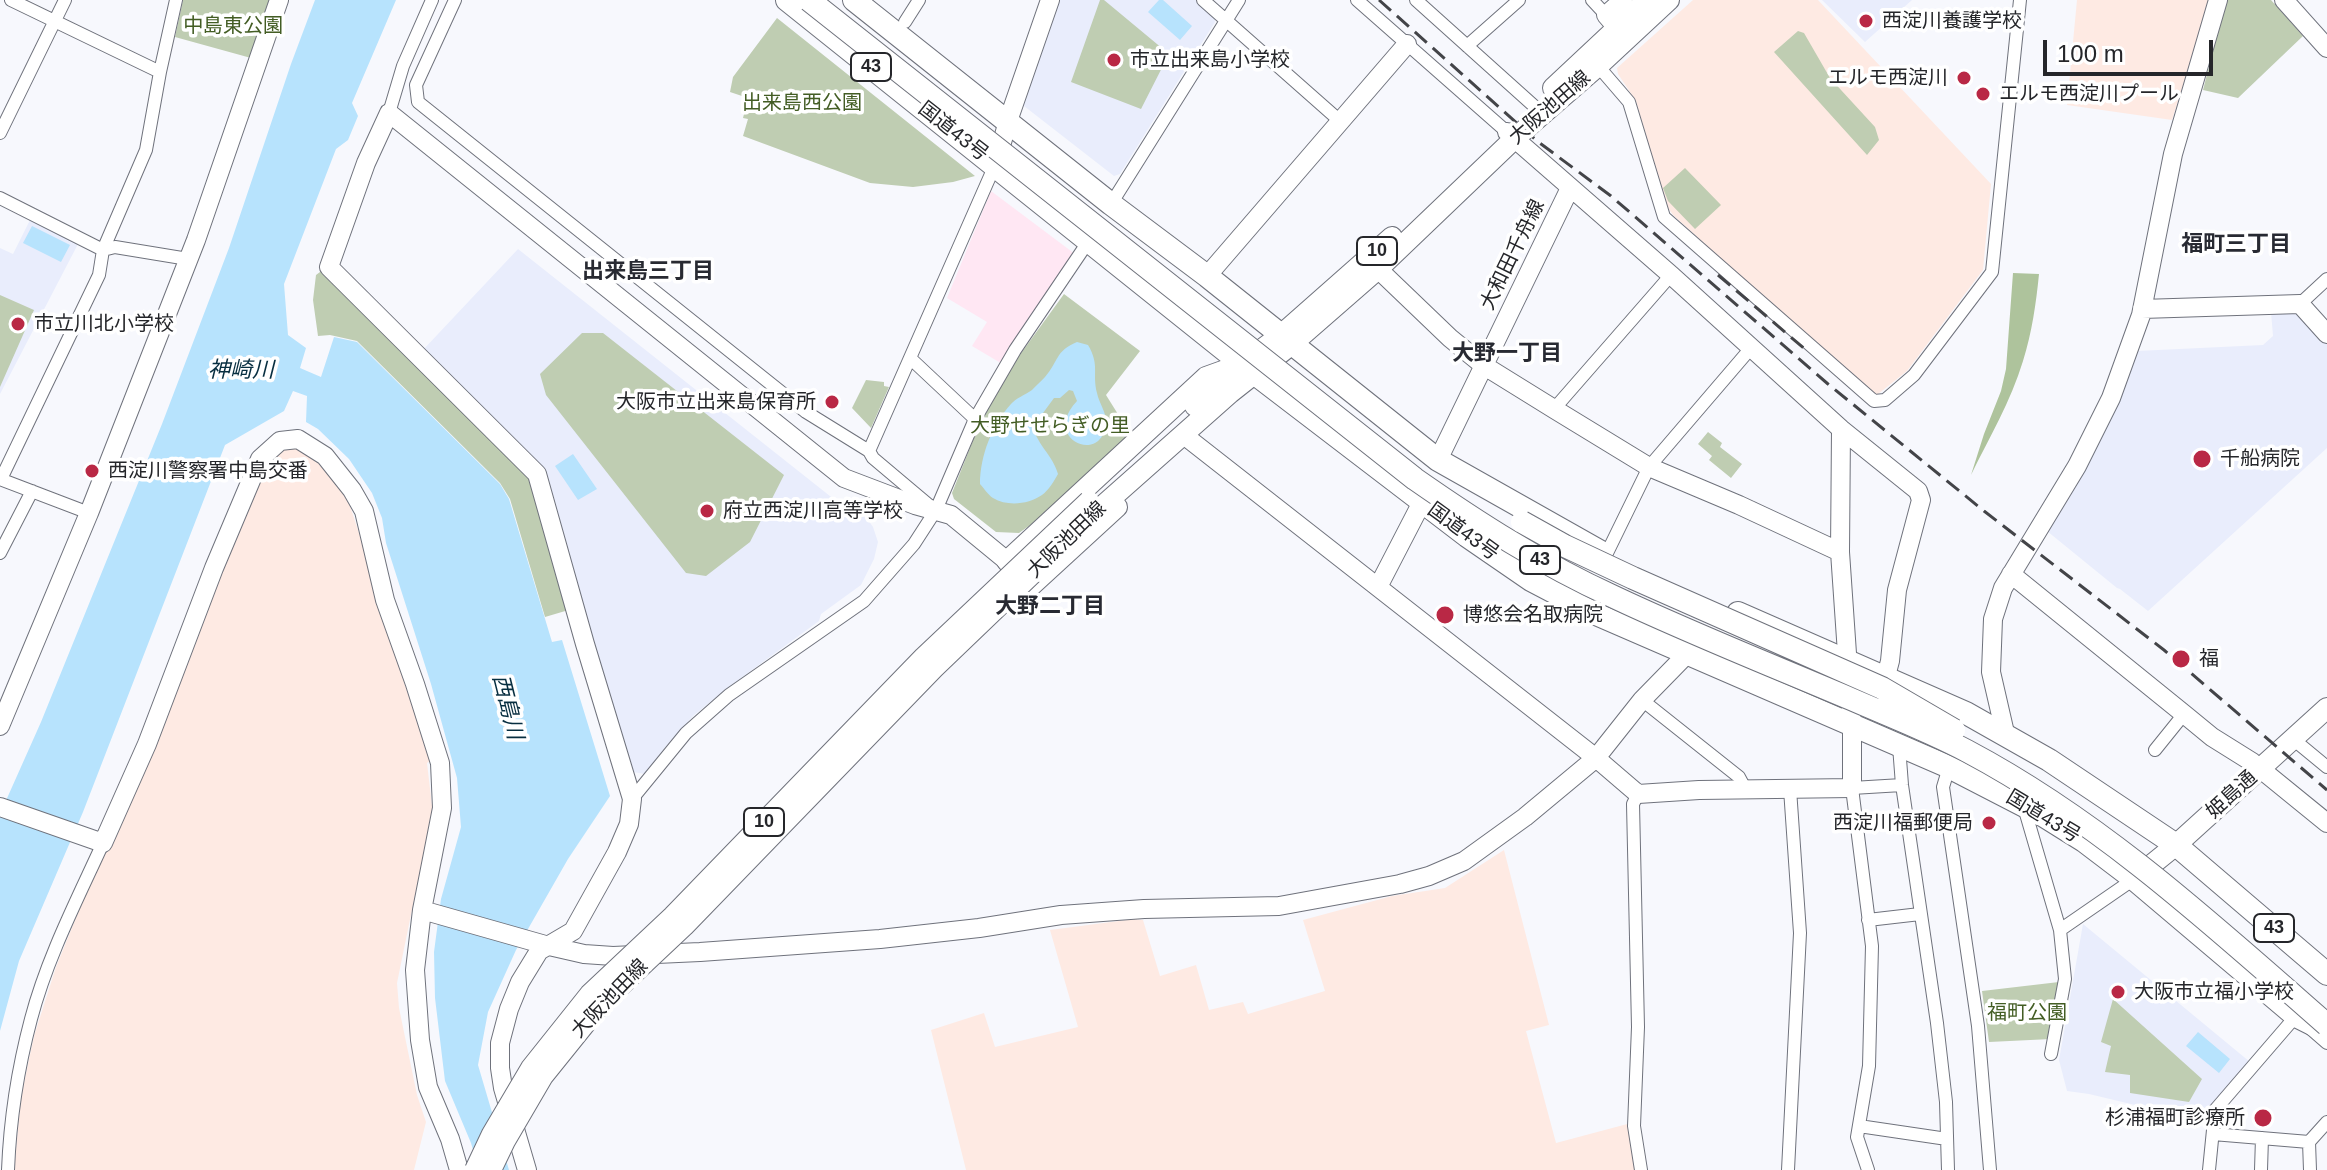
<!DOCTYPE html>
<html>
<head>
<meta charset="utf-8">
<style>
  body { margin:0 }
  #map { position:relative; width:2327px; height:1170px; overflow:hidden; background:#f7f8fd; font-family:Helvetica,sans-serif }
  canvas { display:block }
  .scale { position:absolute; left:2043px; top:40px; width:170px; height:36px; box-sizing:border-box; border:4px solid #25262a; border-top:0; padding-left:10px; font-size:24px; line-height:28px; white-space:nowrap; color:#25262a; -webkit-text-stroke:6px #fff; paint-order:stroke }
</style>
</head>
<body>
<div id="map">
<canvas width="2327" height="1170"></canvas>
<div class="scale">100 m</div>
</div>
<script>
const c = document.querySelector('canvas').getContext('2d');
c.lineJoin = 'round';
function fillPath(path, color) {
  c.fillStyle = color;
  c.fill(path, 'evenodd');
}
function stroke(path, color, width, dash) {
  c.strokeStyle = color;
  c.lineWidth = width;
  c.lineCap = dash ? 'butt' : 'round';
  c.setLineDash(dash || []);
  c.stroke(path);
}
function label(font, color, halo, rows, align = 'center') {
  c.font = font + ' Helvetica,"Noto Sans JP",sans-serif';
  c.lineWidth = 7;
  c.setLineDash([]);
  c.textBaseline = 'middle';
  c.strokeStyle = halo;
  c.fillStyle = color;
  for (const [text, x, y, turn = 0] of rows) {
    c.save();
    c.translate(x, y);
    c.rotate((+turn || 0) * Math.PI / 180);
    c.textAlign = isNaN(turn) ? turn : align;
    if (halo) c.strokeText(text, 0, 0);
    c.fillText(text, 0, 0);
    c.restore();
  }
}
const commercial = new Path2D(`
  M 991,191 L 1075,254 L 1004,365 L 972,346 L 987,322 L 947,298 Z`);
const industrial = new Path2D(`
  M 1693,0 L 1818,0 L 1991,184 L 1983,270 L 1907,371 L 1878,394 L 1870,394 L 1673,215 L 1666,205 L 1636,101 L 1618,74 L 1617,68 Z
  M 2077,0 L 2210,0 L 2172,120 L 2067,105 Z
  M 295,448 L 303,450 L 319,462 L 346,494 L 360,536 L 375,593 L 430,761 L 427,763 L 433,814 L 415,895 L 397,983 L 399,1008 L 417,1095 L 426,1122 L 414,1170 L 14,1170 L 21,1097 L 34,1036 L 56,967 L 249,491 L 268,462 L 285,449 Z
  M 1504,850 L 1549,1025 L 1526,1031 L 1556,1143 L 1631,1123 L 1637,1170 L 966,1170 L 931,1030 L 984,1013 L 995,1047 L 1078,1027 L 1050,930 L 1134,919 L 1143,920 L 1160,976 L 1196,965 L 1209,1010 L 1243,1002 L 1248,1014 L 1325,991 L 1303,920 L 1392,896 L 1445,888 Z`);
const built = new Path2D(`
  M 1057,0 L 1196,0 L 1214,16 L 1215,22 L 1120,174 L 1114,176 L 1024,106 L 1022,98 Z
  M 1822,0 L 1912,0 L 1865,42 Z
  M 30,220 L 78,244 L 0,394 L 0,248 L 13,254 Z
  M 518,249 L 840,504 L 864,514 L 873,527 L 878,542 L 874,559 L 861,585 L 821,614 L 819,621 L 726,689 L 693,716 L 666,746 L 645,774 L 633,772 L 543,471 L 422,351 Z
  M 2296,310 L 2327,344 L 2327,448 L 2148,611 L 2120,589 L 2117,588 L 2047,531 L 2137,351 L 2263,345 L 2273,336 L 2271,312 Z
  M 2083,924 L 2250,1062 L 2209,1107 L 2206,1122 L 2089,1094 L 2067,1091 L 2059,1060 Z`);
const green = new Path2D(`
  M 183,0 L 273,0 L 251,58 L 175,37 Z
  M 1100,0 L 1104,0 L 1169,54 L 1141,109 L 1071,82 Z
  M 2226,0 L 2271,0 L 2303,36 L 2238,98 L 2203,90 Z
  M 777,18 L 975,176 L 953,182 L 913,187 L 870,183 L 743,136 L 748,119 L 743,118 L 748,98 L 730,92 L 733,77 Z
  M 1798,31 L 1804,33 L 1830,78 L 1875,127 L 1879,140 L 1867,155 L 1774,52 Z
  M 1685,168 L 1721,205 L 1695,229 L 1668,201 L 1663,188 Z
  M 324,269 L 533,478 L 572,609 L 545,617 L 510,499 L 500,483 L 357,341 L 330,335 L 318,336 L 313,300 L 316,275 Z
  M 1064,294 L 1140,351 L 1106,395 L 1131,435 L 1054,508 L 1019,533 L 996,532 L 954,499 L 952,493 L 980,423 L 1019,356 Z
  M 0,295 L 34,310 L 0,387 Z
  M 582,333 L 603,333 L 784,475 L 750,542 L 706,576 L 686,573 L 546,395 L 540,374 Z
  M 866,380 L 884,382 L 884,386 L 889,387 L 871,428 L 852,408 Z
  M 1708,432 L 1722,443 L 1720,447 L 1742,464 L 1731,478 L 1709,460 L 1712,456 L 1698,444 Z
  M 2059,982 L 2051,1039 L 1989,1042 L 1982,991 Z
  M 2113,999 L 2202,1079 L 2189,1102 L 2130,1093 L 2130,1075 L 2105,1072 L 2111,1046 L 2101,1042 Z`);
const forest = new Path2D(`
  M 2013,273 L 2039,274 C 2036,304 2032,332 2023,361 C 2011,401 1989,438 1971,475 L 1984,434 L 2001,391 L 2006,369 Z`);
const water = new Path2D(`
  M 315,0 L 396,0 L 352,103 L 358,116 L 348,140 L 336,149 L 284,284 L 288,335 L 306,348 L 300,368 L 321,377 L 334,337 L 357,342 L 500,484 L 509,499 L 552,642 L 562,640 L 610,796 L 568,859 L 516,950 L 488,1012 L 478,1065 L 509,1170 L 479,1170 L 471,1143 L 445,1081 L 435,998 L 434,952 L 441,899 L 461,827 L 457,778 L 431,684 L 386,543 L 382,518 L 372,493 L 349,459 L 318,429 L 306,422 L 307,396 L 293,391 L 284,411 L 225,445 L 83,812 L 19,961 L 0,1031 L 0,814 L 41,722 L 162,424 L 229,248 L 291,64 Z
  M 1159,0 L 1163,0 L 1192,26 L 1180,40 L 1148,12 Z
  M 32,226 L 70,245 L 61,262 L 23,243 Z
  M 1077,342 L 1088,345 C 1100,365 1092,373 1097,393 C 1099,403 1106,411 1106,422 C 1104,466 1040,440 1077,401 L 1073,391 L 1069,390 L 1060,398 L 1054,398 L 1043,413 L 1032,423 C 1035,443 1053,455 1058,474 C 1054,481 1049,490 1042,495 C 1029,504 1008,507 993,498 C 988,495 984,488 980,484 C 980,456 992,425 1011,404 C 1016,398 1025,395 1032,390 C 1036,386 1041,381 1045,377 C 1059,361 1055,351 1077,342 Z
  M 573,454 L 597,489 L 578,500 L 555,466 Z
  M 2198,1032 L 2230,1059 L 2219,1073 L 2186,1046 Z`);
const street = new Path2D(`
  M 11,0 L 160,72
  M 455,0 L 416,85 L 418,102 L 806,412 L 869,451 L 873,458 L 930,506
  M 1203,0 L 1340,121
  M 1357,0 L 1507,132
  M 1416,0 L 1534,106
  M 1592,0 L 1606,15
  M 905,22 L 919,0
  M 1467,46 L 1519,0
  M 1598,66 L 1629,102 L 1664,217 L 1874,401 L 1885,400 L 1914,375 L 1992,272 L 2020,0
  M 389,113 L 403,66 L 432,0
  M 0,133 L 65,0
  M 0,198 L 103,250 L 115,247 L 188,259
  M 1111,204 L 1239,0
  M 2300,304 L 2327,279
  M 910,358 L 975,419
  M 1554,409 L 1671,275
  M 869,451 L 995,165
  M 0,479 L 89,513
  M 1,479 L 99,275 L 103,250 L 146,150 L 160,72 L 176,0
  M 0,553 L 32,491
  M 1606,555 L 1649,467 L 1751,348
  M 1642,700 L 1739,777 L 1746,790
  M 2293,739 L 2327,767
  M 1899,746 L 1902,785 L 1937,1023 L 1946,1102 L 1948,1170
  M 2155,750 L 2184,714
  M 1949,767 L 1943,787 L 1978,1026 L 1990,1170
  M 1638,794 L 1633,804 L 1638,1027 L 1634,1126 L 1641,1170
  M 632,799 L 686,733 L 729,695 L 864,601 L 914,544 L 936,510 L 975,419 L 1015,350 L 1088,242
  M 2024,807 L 2060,930 L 2065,979 L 2051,1054
  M 1868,920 L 1920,914
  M 2060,930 L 2134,879
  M 1859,1126 L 1947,1139
  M 2213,1134 L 2309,1142 L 2327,1122
  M 2309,1142 L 2310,1170
  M 8,1170 C 10,1120 18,1068 31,1019 C 47,958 77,900 103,843
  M 1788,1170 L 1800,933 L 1790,789
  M 1868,1170 L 1857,1137 L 1869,1066 L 1872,946 L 1852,788 L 1902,785
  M 2209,1170 L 2215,1110 L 2296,1016 L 2327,1043
  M 2261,1170 L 2262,1138`);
const secondary = new Path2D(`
  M 1623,0 L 1606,15 L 1626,38
  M 2284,0 L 2327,48
  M 1507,132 L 1671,275 L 1841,429 L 1918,491 L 1921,500 L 1897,590 L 1890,661 L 1886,676
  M 997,160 L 1008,121 L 1050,0
  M 1378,269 L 1450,338 L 1483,365 L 1554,409 L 1649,467 L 1739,505 L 1840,552
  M 1207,276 L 1407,44
  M 2142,309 L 2300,304 L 2327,334
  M 1190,440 L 1596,758 L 1638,794 L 1699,790 L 1852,788 L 1852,726 L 1840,552 L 1841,429
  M 1438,460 L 1570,188
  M 2011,574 L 2184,714 L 2212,737 L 2252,762 L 2327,823
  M 1378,587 L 1422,502
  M 0,726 L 89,513 L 196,240 L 279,0
  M 2005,733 L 1991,672 L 1993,619 L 2003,588 L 2077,466 L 2111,398 L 2141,315 L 2173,154 L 2218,0
  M 0,807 L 103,843 L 147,744 L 214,568 L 260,459 L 280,441 L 298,439 L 325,456 L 352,490 L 364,511 L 385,600 L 415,684 L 440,763 L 442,808 L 422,910 L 415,970 L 420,1040 L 428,1087 L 450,1139 L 459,1170
  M 422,910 L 549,946 L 584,954 L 613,956 L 700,952 L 880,939 L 979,928 L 1061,915 L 1144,909 L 1279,906 L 1400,884 L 1429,876 L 1464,861 L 1525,817 L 1596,758 L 1642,700 L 1687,654
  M 527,1170 L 503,1088 L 500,1068 L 500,1043 L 509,1009 L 520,982 L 539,951 L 573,931 L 617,852 L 629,824 L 632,799 L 585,644 L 537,474 L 329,267 L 366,163 L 389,113 L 844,478 L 915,505 L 951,515 L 1007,561`);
const primary = new Path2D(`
  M 1553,88 L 1647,0
  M 1195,406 L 1242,364 L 1281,335 L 1392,237
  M 1117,507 L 1032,585 L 1007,561 L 1206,377 L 1231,368
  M 1098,510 L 1230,393 L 1292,344 L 1378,269 L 1515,138 L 1598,66 L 1669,0
  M 2134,879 L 2176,845 L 2327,708`);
const highway = new Path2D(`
  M 787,0 L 1242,364 L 1467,536 L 1531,580 L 1596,614 L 1949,767 L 2044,816 L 2084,841 L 2134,879 L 2296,1016 L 2314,1025 L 2327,1028
  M 854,0 L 1111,204 L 1207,276 L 1438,460 L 1601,552
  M 1738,613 L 1966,713 L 2049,760 L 2176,845 L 2327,974`);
const rail = new Path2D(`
  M 1379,0 L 1537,141 L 1611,196 L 1828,384 L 1984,511 L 2164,650 L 2327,790
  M 1718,275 L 1806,350`);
const primaryBridge = new Path2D(`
  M 475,1170 L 492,1134 L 531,1068 L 590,994 L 673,916 L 924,657 L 1089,501
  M 491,1170 L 505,1141 L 543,1076 L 601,1004 L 684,926 L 934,668 L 1032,574`);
const highwayBridge = new Path2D(`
  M 809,0 L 1415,479 C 1478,523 1542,564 1612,596 C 1690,633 1771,665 1851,699 C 1890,716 1929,731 1967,751 C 2101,822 2213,925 2327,1025
  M 1522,522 L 1565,546 L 1633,578 L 1882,688 L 1954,730`);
const markers = [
  [1866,21,8,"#b92845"],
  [1114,60,8,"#b92845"],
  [1964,78,8,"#b92845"],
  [1983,94,8,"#b92845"],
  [18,324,8,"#b92845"],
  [832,402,8,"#b92845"],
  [2202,459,10,"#b92845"],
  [92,471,8,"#b92845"],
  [707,511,8,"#b92845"],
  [1445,615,10,"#b92845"],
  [2181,659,10,"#b92845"],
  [1989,823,8,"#b92845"],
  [2118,992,8,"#b92845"],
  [2263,1118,10,"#b92845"]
];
const shields = [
  [871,67,40],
  [1377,251,40],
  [1540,560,40],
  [764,822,40],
  [2274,928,40]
];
const shieldNames = [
  ["43",871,67],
  ["10",1377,251],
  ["43",1540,560],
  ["10",764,822],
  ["43",2274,928]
];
const poiNames = [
  ["西淀川養護学校",1882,21],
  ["市立出来島小学校",1130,60],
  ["エルモ西淀川",1948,78,"right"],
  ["エルモ西淀川プール",1999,94],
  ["市立川北小学校",34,324],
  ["大阪市立出来島保育所",816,402,"right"],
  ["千船病院",2220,459],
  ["西淀川警察署中島交番",108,471],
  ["府立西淀川高等学校",723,511],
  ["博悠会名取病院",1463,615],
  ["福",2199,659],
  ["西淀川福郵便局",1973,823,"right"],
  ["大阪市立福小学校",2134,992],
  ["杉浦福町診療所",2245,1118,"right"]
];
const parkNames = [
  ["中島東公園",233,26],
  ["出来島西公園",802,103],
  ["大野せせらぎの里",1050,426],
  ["福町公園",2027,1013]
];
const streetNames = [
  ["大阪池田線",1550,108,-41],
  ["国道43号",953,132,38],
  ["大和田千舟線",1513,255,-64],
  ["国道43号",1463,532,36],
  ["大阪池田線",1067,540,-44],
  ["姫島通",2232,795,-42],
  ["国道43号",2043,817,31],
  ["大阪池田線",610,999,-46]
];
const neighbourhoodNames = [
  ["福町三丁目",2236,245],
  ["出来島三丁目",648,272],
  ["大野一丁目",1507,354],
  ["大野二丁目",1050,607]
];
const waterNames = [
  ["神崎川",241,371],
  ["西島川",507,707,76]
];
fillPath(commercial, '#ffe7f3');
fillPath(industrial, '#feeae3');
fillPath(built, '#e9edfc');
fillPath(green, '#bfcdb2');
fillPath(forest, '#aec39c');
fillPath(water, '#b7e3fd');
stroke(street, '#6f727c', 14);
stroke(secondary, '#6f727c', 20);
stroke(primary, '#6f727c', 22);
stroke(highway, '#6f727c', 24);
stroke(street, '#fff', 12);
stroke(secondary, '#fff', 18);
stroke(primary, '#fff', 20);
stroke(highway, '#fff', 22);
stroke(rail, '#434448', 3, [16, 8]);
stroke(primaryBridge, '#6f727c', 22, []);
stroke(highwayBridge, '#6f727c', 24, []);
stroke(primaryBridge, '#fff', 20);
stroke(highwayBridge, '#fff', 22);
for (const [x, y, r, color] of markers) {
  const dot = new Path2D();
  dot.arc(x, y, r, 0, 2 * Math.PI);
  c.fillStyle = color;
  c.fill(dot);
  stroke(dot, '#fff', 3);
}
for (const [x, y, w] of shields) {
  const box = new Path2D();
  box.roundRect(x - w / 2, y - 14, w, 28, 6);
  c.fillStyle = '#fff';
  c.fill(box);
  stroke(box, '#25262a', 2);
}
label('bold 18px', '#25262a', null, shieldNames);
label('20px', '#25262a', '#fff', poiNames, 'left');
label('20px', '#435d24', '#fff', parkNames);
label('20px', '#25262a', '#fff', streetNames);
label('bold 22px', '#282a32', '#fff', neighbourhoodNames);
label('italic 22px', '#072e40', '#fff', waterNames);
</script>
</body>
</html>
